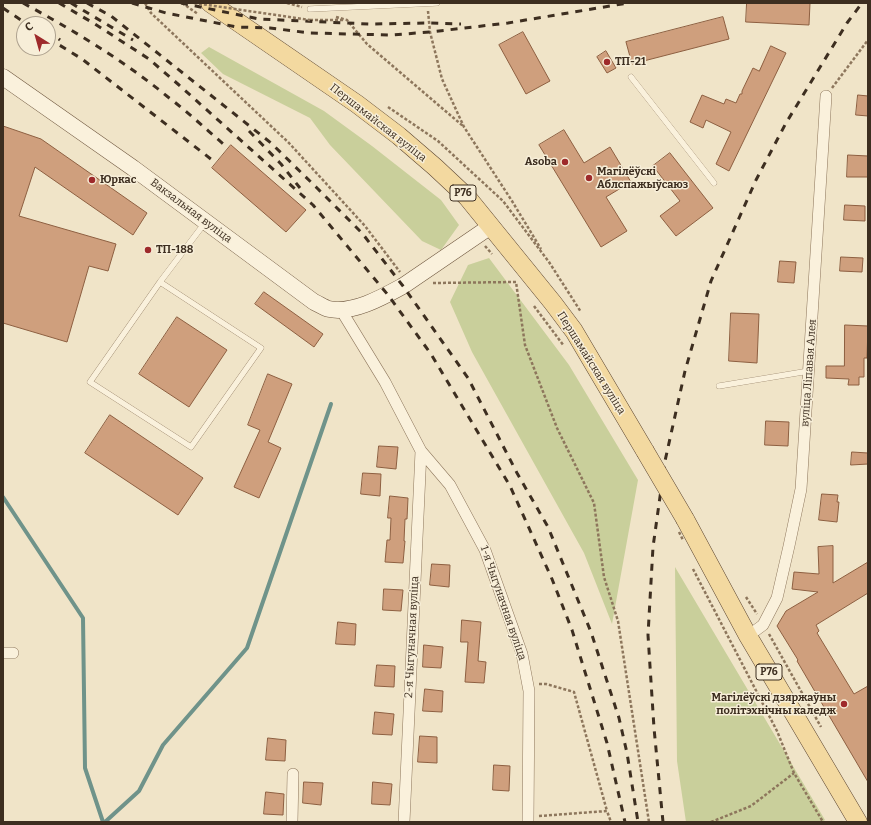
<!DOCTYPE html>
<html>
<head>
<meta charset="utf-8">
<style>
  body { margin:0 }
  #map { position:relative; width:871px; height:825px; overflow:hidden; background:#f0e4c8; font-family:Bitter,serif }
  canvas { display:block }
  .frame { position:absolute; inset:0; border:4px solid #3d2e20; pointer-events:none }
  .north { position:absolute; left:16px; top:16px; width:40px; height:40px; box-sizing:border-box; background:#f7eed8; border:1px solid #ada18e; border-radius:50%; rotate:323deg; font-size:11px; font-weight:700; line-height:16px; text-align:center; color:#3d2e20 }
  .north::after { content:''; display:block; margin:auto; width:14px; height:18px; background:#9e2a2b; clip-path:polygon(50% 0,100% 100%,50% 72%,0 100%) }
</style>
</head>
<body>
<div id="map">
<canvas width="871" height="825"></canvas>
<div class="frame"></div>
<div class="north">С</div>
</div>
<script>
const c = document.querySelector('canvas').getContext('2d');
c.lineJoin = 'round';
function fillPath(path, color) {
  c.fillStyle = color;
  c.fill(path, 'evenodd');
}
function stroke(path, color, width, dash) {
  c.strokeStyle = color;
  c.lineWidth = width;
  c.lineCap = dash ? 'butt' : 'round';
  c.setLineDash(dash || []);
  c.stroke(path);
}
function label(font, color, halo, rows, align = 'center') {
  c.font = font + ' Bitter,serif';
  c.lineWidth = 3;
  c.setLineDash([]);
  c.textBaseline = 'middle';
  c.strokeStyle = halo;
  c.fillStyle = color;
  for (const [text, x, y, turn = 0] of rows) {
    c.save();
    c.translate(x, y);
    c.rotate((+turn || 0) * Math.PI / 180);
    c.textAlign = isNaN(turn) ? turn : align;
    if (halo) c.strokeText(text, 0, 0);
    c.fillText(text, 0, 0);
    c.restore();
  }
}
const green = new Path2D(`
  M 209,47 L 324,111 L 372,146 L 441,200 L 459,225 L 441,250 L 422,241 L 330,145 L 310,118 L 223,74 L 201,53 Z
  M 489,258 L 569,365 L 638,480 L 612,624 L 584,553 L 472,352 L 450,302 L 468,265 Z
  M 675,567 L 825,820 L 822,822 L 686,822 L 677,761 Z`);
const stream = new Path2D(`
  M 3,497 L 83,618 L 85,768 L 103,822
  M 105,822 L 139,791 L 163,745 L 247,648 L 331,404`);
const building = new Path2D(`
  M 747,3 L 810,3 L 809,25 L 746,22 Z
  M 723,17 L 729,39 L 632,64 L 626,42 Z
  M 523,32 L 550,81 L 526,94 L 499,45 Z
  M 771,46 L 786,53 L 729,171 L 716,164 L 731,132 L 706,120 L 703,128 L 690,122 L 702,95 L 724,104 L 726,99 L 736,103 L 740,94 L 742,94 L 742,91 L 753,68 L 759,71 Z
  M 606,51 L 616,68 L 607,73 L 597,57 Z
  M 858,95 L 868,96 L 868,116 L 856,115 Z
  M 3,126 L 41,139 L 147,213 L 133,235 L 35,167 L 19,216 L 116,244 L 108,271 L 89,266 L 67,342 L 3,323 Z
  M 564,130 L 584,163 L 610,147 L 631,182 L 606,197 L 627,231 L 601,247 L 539,145 Z
  M 231,145 L 306,210 L 286,232 L 212,168 Z
  M 670,153 L 713,208 L 676,236 L 660,216 L 680,201 L 653,166 Z
  M 848,155 L 868,156 L 868,177 L 847,177 Z
  M 845,205 L 865,206 L 865,221 L 844,220 Z
  M 841,257 L 863,258 L 862,272 L 840,271 Z
  M 780,261 L 796,262 L 794,283 L 778,282 Z
  M 264,292 L 323,334 L 314,347 L 255,304 Z
  M 731,313 L 759,314 L 757,363 L 729,361 Z
  M 177,317 L 227,350 L 189,407 L 139,374 Z
  M 845,325 L 868,326 L 867,358 L 864,358 L 864,377 L 859,377 L 859,385 L 848,385 L 849,379 L 826,378 L 826,366 L 844,366 Z
  M 268,374 L 292,384 L 268,442 L 281,448 L 259,498 L 234,487 L 260,430 L 248,425 Z
  M 110,415 L 203,478 L 178,515 L 85,453 Z
  M 766,421 L 789,422 L 788,446 L 765,445 Z
  M 379,446 L 398,447 L 396,469 L 377,467 Z
  M 852,452 L 868,453 L 868,464 L 851,465 Z
  M 363,473 L 381,474 L 380,496 L 361,494 Z
  M 822,494 L 838,495 L 837,502 L 839,502 L 837,522 L 819,520 Z
  M 390,496 L 408,498 L 407,519 L 405,519 L 404,541 L 405,541 L 403,563 L 385,562 L 387,540 L 390,540 L 391,518 L 388,518 Z
  M 833,546 L 833,583 L 868,562 L 868,593 L 816,625 L 819,631 L 817,633 L 854,694 L 868,686 L 868,782 L 797,661 L 798,660 L 777,626 L 786,611 L 818,592 L 792,589 L 794,572 L 819,574 L 818,547 Z
  M 432,564 L 450,565 L 449,587 L 430,585 Z
  M 384,589 L 403,590 L 401,611 L 383,610 Z
  M 462,620 L 481,622 L 478,661 L 486,662 L 484,683 L 465,682 L 468,642 L 461,642 Z
  M 338,622 L 356,624 L 355,645 L 336,644 Z
  M 424,645 L 443,647 L 441,668 L 423,667 Z
  M 377,665 L 395,666 L 394,687 L 375,686 Z
  M 425,689 L 443,691 L 442,712 L 423,711 Z
  M 375,712 L 394,714 L 392,735 L 373,734 Z
  M 420,736 L 437,737 L 437,763 L 418,762 Z
  M 268,738 L 286,740 L 285,761 L 266,760 Z
  M 494,765 L 510,766 L 509,791 L 493,790 Z
  M 304,782 L 323,783 L 321,805 L 303,803 Z
  M 373,782 L 392,784 L 390,805 L 372,804 Z
  M 266,792 L 284,794 L 283,815 L 264,814 Z`);
const path = new Path2D(`
  M 145,3 L 151,13 L 289,143 L 365,226 L 400,272
  M 182,3 L 198,14
  M 287,3 L 302,7
  M 428,11 L 430,32 L 442,79 L 464,127 L 512,201 L 541,249
  M 336,17 L 347,20 L 367,44 L 463,126
  M 310,20 L 343,20
  M 832,88 L 868,40
  M 388,107 L 438,141 L 503,201 L 549,262 L 581,312
  M 485,246 L 492,254
  M 433,283 L 516,282 L 525,345 L 557,428 L 594,503 L 604,577 L 618,621 L 649,822
  M 534,306 L 564,346
  M 693,569 L 777,731 L 794,773 L 823,822
  M 746,597 L 757,614
  M 769,634 L 821,727
  M 539,684 L 546,684 L 574,692 L 607,811
  M 539,816 L 607,811 L 611,822
  M 711,822 L 751,806 L 794,773`);
const service = new Path2D(`
  M 310,9 L 437,3
  M 631,77 L 714,183
  M 160,282 L 90,382 L 191,447 L 261,348 L 160,282 L 204,224
  M 719,386 L 809,371`);
const minor = new Path2D(`
  M 341,310 L 385,382 L 421,451 L 450,485 L 485,550 L 522,654 L 529,691 L 528,822
  M 748,636 L 763,625 L 777,598 L 789,546 L 801,489 L 826,96
  M 3,653 L 13,653
  M 292,822 L 293,774
  M 404,822 L 421,451`);
const secondary = new Path2D(`
  M 3,77 L 133,168 L 314,302 C 319,304 324,308 329,309 C 353,314 383,297 403,286 L 491,226`);
const primary = new Path2D(`
  M 210,3 L 357,104 L 399,136 L 435,167 L 467,197 L 553,303 L 574,331 L 645,451
  M 685,519 L 748,636 L 858,822`);
const rail = new Path2D(`
  M 23,3 C 73,30 123,60 168,97 C 189,113 208,131 228,148
  M 59,3 L 95,24 L 149,59 L 179,85 L 313,205 L 388,295 L 431,354 L 510,486 L 552,579 L 572,630 L 607,743 L 625,822
  M 71,3 L 133,40
  M 87,3 L 111,16 L 271,143 L 317,188 L 362,233 L 403,286 L 468,378 L 517,473 L 548,527 L 591,632 L 619,718 L 627,753 L 638,822
  M 132,3 L 166,13 L 237,27 L 270,28 L 310,33 L 391,35 L 430,32 L 508,23 L 628,3
  M 181,3 L 259,19 L 369,24 L 429,23 L 461,24
  M 3,8 L 27,24
  M 37,20 L 42,24
  M 48,30 L 60,40
  M 48,38 L 82,59 L 216,163
  M 249,131 L 281,164 L 300,188
  M 663,822 L 654,728 L 648,635 L 653,547 L 665,461 L 685,371 L 711,281 L 756,180 L 786,123 L 847,23 L 862,3`);
const pathBridge = new Path2D(`
  M 194,3 L 310,20
  M 679,532 L 683,540`);
const primaryBridge = new Path2D(`
  M 645,451 L 685,519`);
const markers = [
  [607,62,4,"#9e2a2b"],
  [565,162,4,"#9e2a2b"],
  [589,178,4,"#9e2a2b"],
  [92,180,4,"#9e2a2b"],
  [148,250,4,"#9e2a2b"],
  [844,704,4,"#9e2a2b"]
];
const shields = [
  [463,193,26],
  [769,672,26]
];
const shieldNames = [
  ["Р76",463,193],
  ["Р76",769,672]
];
const poiNames = [
  ["ТП-21",615,62],
  ["Asoba",557,162,"right"],
  ["Магілёўскі",597,172],
  ["Аблспажыўсаюз",597,185],
  ["Юркас",100,180],
  ["ТП-188",156,250],
  ["Магілёўскі дзяржаўны",836,698,"right"],
  ["політэхнічны каледж",836,711,"right"]
];
const streetNames = [
  ["Першамайская вуліца",378,123,38],
  ["Вакзальная вуліца",191,211,37],
  ["Першамайская вуліца",591,363,58],
  ["вуліца Ліпавая Алея",809,373,-86],
  ["1-я Чыгуначная вуліца",503,603,71],
  ["2-я Чыгуначная вуліца",412,637,-87]
];
fillPath(green, '#c9cf9b');
stroke(stream, '#6f938a', 4);
fillPath(building, '#cf9f7d');
stroke(building, '#8d5f41', 1);
stroke(service, '#8d765c', 6);
stroke(minor, '#8d765c', 12);
stroke(secondary, '#6f573f', 17);
stroke(primary, '#5b4430', 19);
stroke(path, '#8d765c', 2.5, [3, 2]);
stroke(service, '#faf1dc', 5.5);
stroke(minor, '#faf1dc', 11);
stroke(secondary, '#faf1dc', 16);
stroke(primary, '#f3d9a0', 18);
stroke(rail, '#3d2e20', 3, [7, 7]);
stroke(primaryBridge, '#5b4430', 19, []);
stroke(pathBridge, '#8d765c', 2.5, [3, 2]);
stroke(primaryBridge, '#f3d9a0', 18);
for (const [x, y, r, color] of markers) {
  const dot = new Path2D();
  dot.arc(x, y, r, 0, 2 * Math.PI);
  c.fillStyle = color;
  c.fill(dot);
  stroke(dot, '#f7eed8', 1.5);
}
for (const [x, y, w] of shields) {
  const box = new Path2D();
  box.roundRect(x - w / 2, y - 8, w, 16, 3);
  c.fillStyle = '#f7eed8';
  c.fill(box);
  stroke(box, '#3d2e20', 1);
}
label('bold 10px', '#3d2e20', null, shieldNames);
label('bold 11px', '#3d2e20', '#f7eed8', poiNames, 'left');
label('11px', '#3d2e20', '#f7eed8', streetNames);
</script>
</body>
</html>
